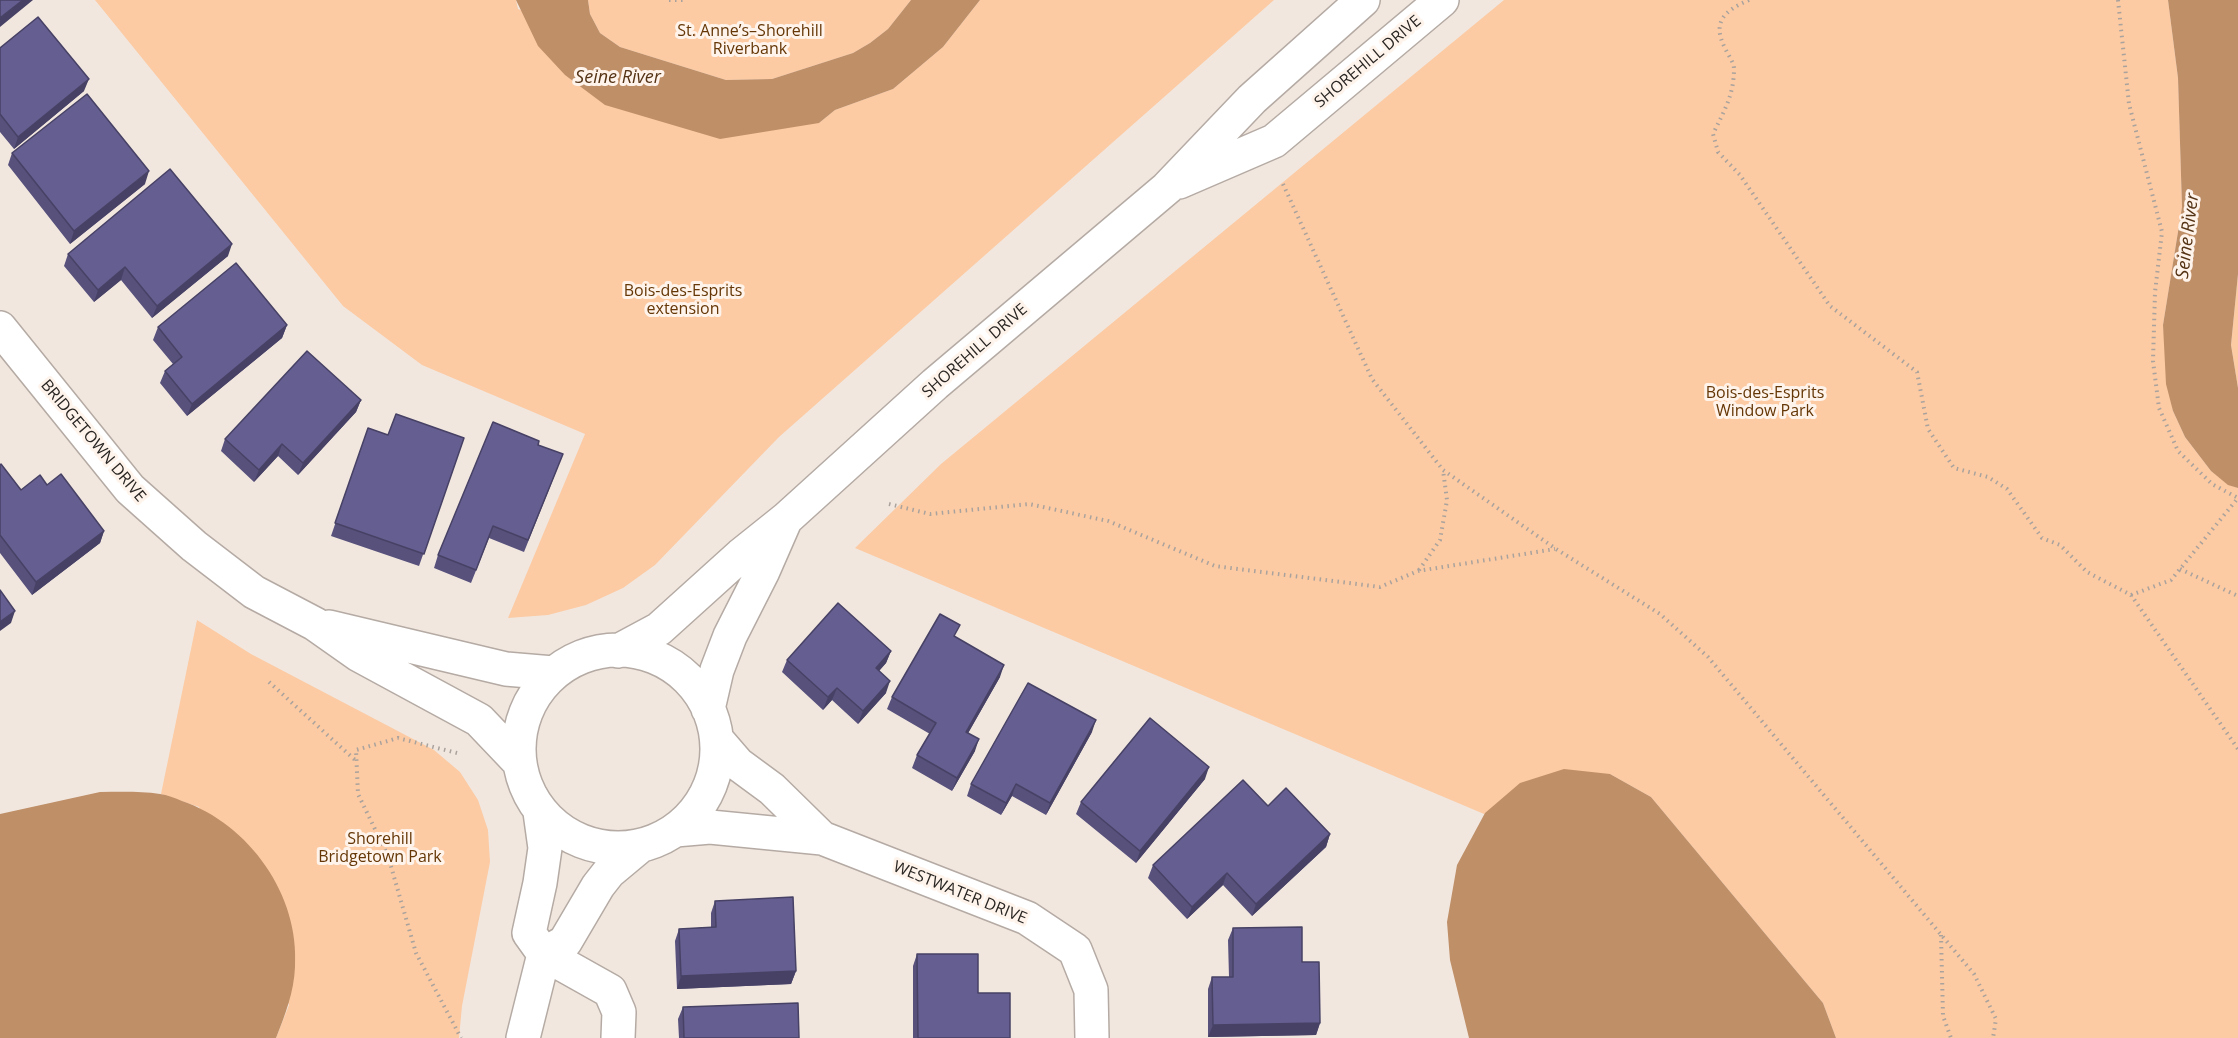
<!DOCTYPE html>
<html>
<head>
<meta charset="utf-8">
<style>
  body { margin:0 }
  canvas { display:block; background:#f1e7df }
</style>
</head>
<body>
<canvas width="2238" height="1038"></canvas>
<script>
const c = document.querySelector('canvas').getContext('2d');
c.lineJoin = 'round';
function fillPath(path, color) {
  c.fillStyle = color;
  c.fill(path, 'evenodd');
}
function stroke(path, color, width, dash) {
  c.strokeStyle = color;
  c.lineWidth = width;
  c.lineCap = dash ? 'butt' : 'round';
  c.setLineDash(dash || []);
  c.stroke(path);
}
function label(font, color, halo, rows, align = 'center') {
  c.font = font + ' "Open Sans",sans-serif';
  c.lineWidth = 6;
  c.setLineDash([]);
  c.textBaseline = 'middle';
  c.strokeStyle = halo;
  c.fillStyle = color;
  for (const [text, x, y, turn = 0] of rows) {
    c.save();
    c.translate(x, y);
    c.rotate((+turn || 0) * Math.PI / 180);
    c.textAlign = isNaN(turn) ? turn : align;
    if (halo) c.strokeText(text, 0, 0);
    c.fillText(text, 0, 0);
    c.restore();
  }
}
const green = new Path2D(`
  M 95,0 L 516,0 L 518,9 L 819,123 L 835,110 L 893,89 L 943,47 L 980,0 L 1274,0 L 779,437 L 655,565 L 623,588 L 586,605 L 548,615 L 508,618 L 585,434 L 422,365 L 343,306 Z
  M 588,0 L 911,0 L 888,29 L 870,43 L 853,53 L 772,79 L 726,80 L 620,47 L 600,33 L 590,14 Z
  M 1504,0 L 2168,0 L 2178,78 L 2182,207 L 2163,325 L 2173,411 L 2185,437 L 2211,471 L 2228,484 L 2238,488 L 2238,1038 L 1836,1038 L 1823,1003 L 1651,797 L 1610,774 L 1484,814 L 855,548 L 941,464 Z
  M 2238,274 L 2238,388 L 2231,345 Z
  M 197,620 L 251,654 L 434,750 L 460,772 L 478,800 L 488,830 L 490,862 L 462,1006 L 459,1038 L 276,1038 L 289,1005 L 199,807 L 161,794 Z`);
const water = new Path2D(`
  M 516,0 L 588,0 L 590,14 L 600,33 L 620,47 L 726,80 L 772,79 L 853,53 L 870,43 L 888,29 L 911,0 L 980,0 L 943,47 L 893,89 L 835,110 L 819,123 L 720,139 L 605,105 L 565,75 L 538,46 Z
  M 2168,0 L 2238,0 L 2238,274 L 2231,345 L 2238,388 L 2238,488 L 2228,485 L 2211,471 L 2185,437 L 2173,411 L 2166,384 L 2163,325 L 2182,207 L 2178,78 Z
  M 1564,769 L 1610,774 L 1651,797 L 1823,1003 L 1836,1038 L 1469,1038 L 1450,960 L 1447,922 L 1457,865 L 1485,813 L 1520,783 Z
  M 100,792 C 119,792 140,791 160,794 C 167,795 175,798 182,801 C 249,824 300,895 295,967 C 294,992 285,1015 276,1038 L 0,1038 L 0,814 Z`);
const path = new Path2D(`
  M 669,0 L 684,0
  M 1749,0 C 1726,10 1711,21 1725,48 C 1728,55 1734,62 1734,69 C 1734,95 1724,111 1713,134 L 1718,152 L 1740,175 L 1830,306 L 1917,372 L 1928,429 L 1954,468 L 1988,477 L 2007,489 L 2042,538 L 2060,545 L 2087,572 L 2131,595 L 2238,749
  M 2118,0 L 2129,104 L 2162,232 L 2155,292 L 2153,361 L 2159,408 L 2178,451 L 2212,484 L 2238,498
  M 1283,184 L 1372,379 L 1443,470 L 1556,549 L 1660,614 L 1708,657 L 1974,974 L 1996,1019 L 1993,1038
  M 889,504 L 930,514 L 1029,504 L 1108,521 L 1215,566 L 1380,587 L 1418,571 L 1555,549
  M 2180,569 L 2238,596
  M 1419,570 L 1440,540 L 1447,500 L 1443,470
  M 2131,595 L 2171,580 L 2238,498
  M 269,682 L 355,760
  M 457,753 L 398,738 L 356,750 L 358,794 L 388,856 L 416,953 L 461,1038
  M 1941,935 L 1943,1016 L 1951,1038`);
const minor = new Path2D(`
  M 1179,182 L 1274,141 L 1442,0
  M 0,328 L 130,489 L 194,546 L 254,592 L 315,624 L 359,655 L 479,720 L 519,762
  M 329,627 L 506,669 L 553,673
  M519 749a99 99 0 1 1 198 0a99 99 0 1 1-198 0Z
  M 618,651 L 659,629 L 741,555 L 786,519 L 935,384 L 1167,188 L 1252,99 L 1363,0
  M 708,709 L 717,670 L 730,636 L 763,571 L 784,523
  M 719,742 L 738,764 L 772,789 L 822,838
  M 540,812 L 545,848 L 540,883 L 529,933 L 544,954 L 610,991 L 619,1012 L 618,1038
  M 675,830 L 710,827 L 822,838 L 1027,918 L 1075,950 L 1091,990 L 1092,1038
  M 523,1038 L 544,954 L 565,942 L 598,886 L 609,872 L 639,847`);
const wall = new Path2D(`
  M 0,48 L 84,91 L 14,149 L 0,132 Z
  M 12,153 L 145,184 L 70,244 L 8,165 Z
  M 68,254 L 228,256 L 152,318 L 121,280 L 94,302 L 64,266 Z
  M 287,325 L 282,338 L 187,416 L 160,383 L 165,371 L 173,364 L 153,340 L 158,327 Z
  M 361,400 L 356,412 L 298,475 L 278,456 L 254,482 L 221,451 L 225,439 Z
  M 368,428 L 388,435 L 464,438 L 419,566 L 331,536 Z
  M 538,445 L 558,467 L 524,552 L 489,538 L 471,583 L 434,568 L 438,555 Z
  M 0,465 L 21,490 L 47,485 L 104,531 L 100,543 L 32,595 L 0,553 Z
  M 956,637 L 1000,677 L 968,733 L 975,751 L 952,791 L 912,768 L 917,755 L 930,734 L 887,709 L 892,697 Z
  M 891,651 L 886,663 L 879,671 L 886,693 L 858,724 L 832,700 L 823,710 L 782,672 L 787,660 Z
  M 1092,732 L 1046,815 L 1012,796 L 1001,815 L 967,796 L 971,784 Z
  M 1205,779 L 1136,863 L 1076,814 L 1081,802 Z
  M 1268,806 L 1330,834 L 1326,847 L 1252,916 L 1223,885 L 1187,919 L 1148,878 L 1153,865 Z
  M 715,901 L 796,971 L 791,984 L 677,989 L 675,941 L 679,929 L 711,927 L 711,913 Z
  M 1233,928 L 1302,962 L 1320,1023 L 1316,1035 L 1208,1037 L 1208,989 L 1212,977 L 1229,977 L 1228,940 Z
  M 917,954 L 978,993 L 1010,1038 L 913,1038 L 913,966 Z
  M 683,1007 L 799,1038 L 679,1038 L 678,1019 Z`);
const shadedWall = new Path2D(`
  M 23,0 L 33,0 L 0,27 L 0,18 Z
  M 89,79 L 84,91 L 14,149 L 18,137 Z
  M 149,171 L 145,184 L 70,244 L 74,231 Z
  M 232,244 L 228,256 L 152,318 L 157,306 Z
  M 125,267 L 121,280 L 94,302 L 98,290 Z
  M 287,325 L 282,338 L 187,416 L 192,404 Z
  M 361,400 L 356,412 L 298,475 L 303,463 Z
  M 282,444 L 278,456 L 254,482 L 259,470 Z
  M 104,531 L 100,543 L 32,595 L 36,582 Z
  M 15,611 L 11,623 L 0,631 L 0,622 Z
  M 891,651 L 886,663 L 871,680 L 876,668 Z
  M 1004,665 L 1000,677 L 962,744 L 966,732 Z
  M 890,681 L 886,693 L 858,724 L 863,711 Z
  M 837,688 L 832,700 L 823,710 L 828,697 Z
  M 1096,720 L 1092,732 L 1046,815 L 1050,803 Z
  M 979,739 L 975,751 L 952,791 L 957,778 Z
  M 1209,767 L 1205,779 L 1136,863 L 1140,851 Z
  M 1016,784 L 1012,796 L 1001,815 L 1006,803 Z
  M 1330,834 L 1326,847 L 1252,916 L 1256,904 Z
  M 1227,873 L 1223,885 L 1187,919 L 1192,907 Z
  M 796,971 L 791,984 L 677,989 L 681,976 Z
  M 1320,1023 L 1316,1035 L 1208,1037 L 1213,1025 Z`);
const building = new Path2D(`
  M 0,0 L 23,0 L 0,18 Z
  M 38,17 L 89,79 L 18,137 L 0,114 L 0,48 Z
  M 87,94 L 149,171 L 74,231 L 12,153 Z
  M 170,169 L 232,244 L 157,306 L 125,267 L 98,290 L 68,254 Z
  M 236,263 L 287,325 L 192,404 L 165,371 L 182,357 L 158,327 Z
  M 307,351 L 361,400 L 303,463 L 282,444 L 259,470 L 225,439 Z
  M 396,414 L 464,438 L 424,554 L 335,523 L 368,428 L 388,435 Z
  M 493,422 L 539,441 L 538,445 L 563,454 L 528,540 L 493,526 L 476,570 L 438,555 Z
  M 1,464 L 21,490 L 40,475 L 47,485 L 61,474 L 104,531 L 36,582 L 0,535 L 0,465 Z
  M 0,590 L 15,611 L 0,622 Z
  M 838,603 L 891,651 L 876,668 L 890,681 L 863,711 L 837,688 L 828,697 L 787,660 Z
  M 940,614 L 960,625 L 954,636 L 1004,665 L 966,732 L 979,739 L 957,778 L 917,755 L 936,723 L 892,697 Z
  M 1028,683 L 1096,720 L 1050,803 L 1016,784 L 1006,803 L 971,784 Z
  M 1150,718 L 1209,767 L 1140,851 L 1081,802 Z
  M 1243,780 L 1268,806 L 1286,788 L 1330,834 L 1256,904 L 1227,873 L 1192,907 L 1153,865 Z
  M 793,897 L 796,971 L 681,976 L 679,929 L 716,927 L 715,901 Z
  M 1302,927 L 1302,962 L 1319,962 L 1320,1023 L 1213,1025 L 1212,977 L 1233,977 L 1233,928 Z
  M 917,954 L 978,954 L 978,993 L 1010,993 L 1010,1038 L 918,1038 Z
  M 798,1003 L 799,1038 L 684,1038 L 683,1007 Z`);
const parkNames = [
  ["St. Anne’s–Shorehill",750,31],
  ["Riverbank",750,49],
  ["Bois-des-Esprits",683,291],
  ["extension",683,309],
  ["Bois-des-Esprits",1765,393],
  ["Window Park",1765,411],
  ["Shorehill",380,839],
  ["Bridgetown Park",380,857]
];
const streetNames = [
  ["SHOREHILL DRIVE",1368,62,-40],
  ["SHOREHILL DRIVE",975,351,-41],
  ["BRIDGETOWN DRIVE",93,441,50],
  ["WESTWATER DRIVE",960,893,22]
];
const waterNames = [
  ["Seine River",618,78],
  ["Seine River",2188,236,-83]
];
fillPath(green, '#fccba4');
fillPath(water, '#bf8f68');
stroke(minor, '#b5aba4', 36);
stroke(path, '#aaa29c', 4, [1.5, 4.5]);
stroke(minor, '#fff', 33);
fillPath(wall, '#57517c');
fillPath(shadedWall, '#474265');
fillPath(building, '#655e90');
stroke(building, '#474265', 1.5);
label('16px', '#653706', '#fff4ec', parkNames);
label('16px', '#2a2623', '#fff4ec', streetNames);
label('italic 18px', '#553315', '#fff4ec', waterNames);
</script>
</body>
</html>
